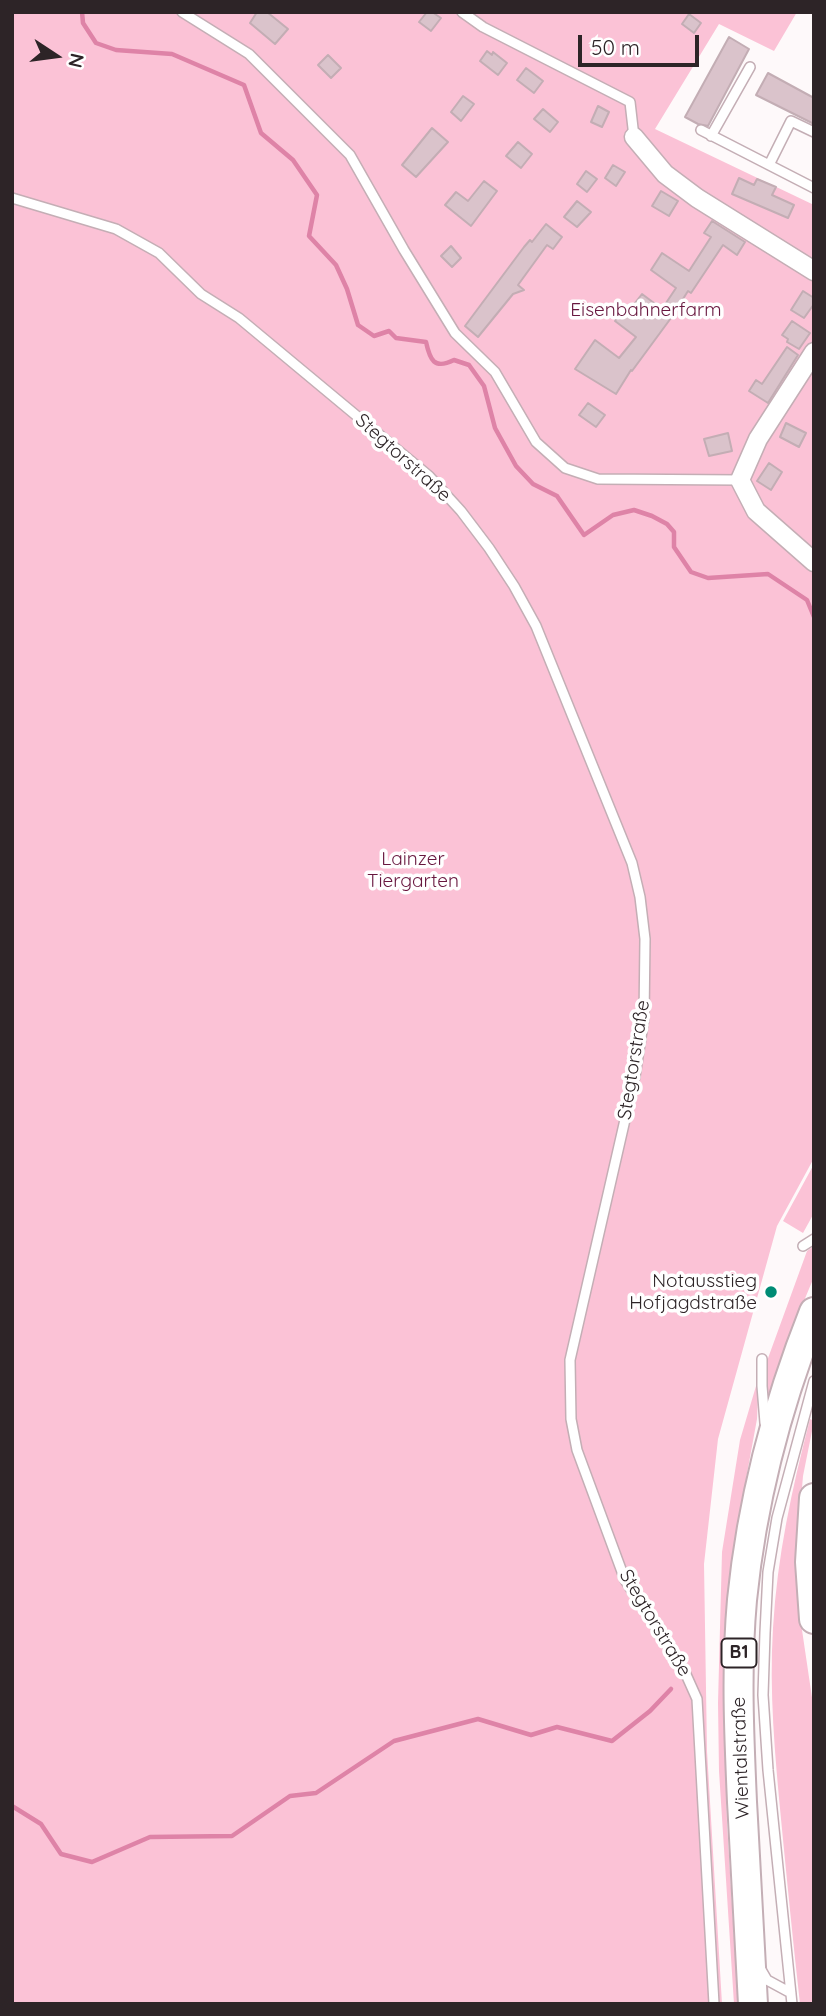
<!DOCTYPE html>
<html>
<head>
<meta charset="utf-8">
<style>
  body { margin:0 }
  #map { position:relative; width:826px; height:2016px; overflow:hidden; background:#fef9fa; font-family:Quicksand,sans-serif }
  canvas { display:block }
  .frame { position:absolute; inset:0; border:14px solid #2d2427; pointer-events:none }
  .north { position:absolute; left:21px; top:21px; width:70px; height:70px; -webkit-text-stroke:5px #fff; paint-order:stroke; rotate:103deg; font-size:19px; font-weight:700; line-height:28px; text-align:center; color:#2d2427 }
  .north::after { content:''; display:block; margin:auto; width:24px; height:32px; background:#2d2427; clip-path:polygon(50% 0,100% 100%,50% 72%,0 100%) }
  .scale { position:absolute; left:578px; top:35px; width:121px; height:32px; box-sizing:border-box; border:4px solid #2d2427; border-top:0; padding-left:9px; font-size:21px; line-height:24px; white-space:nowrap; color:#2d2427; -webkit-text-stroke:5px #fff; paint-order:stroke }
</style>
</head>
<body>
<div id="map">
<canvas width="826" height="2016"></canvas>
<div class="frame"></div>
<div class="north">N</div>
<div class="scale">50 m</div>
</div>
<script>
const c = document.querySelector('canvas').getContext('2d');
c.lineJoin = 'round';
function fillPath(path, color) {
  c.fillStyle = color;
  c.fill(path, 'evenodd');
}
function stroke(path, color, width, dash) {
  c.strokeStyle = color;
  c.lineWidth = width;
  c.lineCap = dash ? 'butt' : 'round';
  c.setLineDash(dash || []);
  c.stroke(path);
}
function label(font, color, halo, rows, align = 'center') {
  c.font = font + ' Quicksand,sans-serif';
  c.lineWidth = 7;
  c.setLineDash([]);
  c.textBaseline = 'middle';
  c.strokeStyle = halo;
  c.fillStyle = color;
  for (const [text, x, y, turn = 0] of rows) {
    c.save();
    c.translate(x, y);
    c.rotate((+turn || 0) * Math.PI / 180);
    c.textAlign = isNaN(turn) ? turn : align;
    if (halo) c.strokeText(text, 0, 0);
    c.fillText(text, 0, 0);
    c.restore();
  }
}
const green = new Path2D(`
  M 12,12 L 797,12 L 774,51 L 719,24 L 655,129 L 814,205 L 814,1158 L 777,1226 L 718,1439 L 704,1564 L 707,1751 L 722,2004 L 12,2004 Z
  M 814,1164 L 814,1213 L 803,1233 L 783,1221 Z
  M 814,1246 L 814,1277 L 793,1327 L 767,1404 L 767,1361 L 807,1251 Z
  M 759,1376 L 757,1419 L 733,1550 L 726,1628 L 725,1723 L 727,1823 L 738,2004 L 734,2004 L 719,1771 L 718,1703 L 722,1552 L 740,1440 Z
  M 810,1419 L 814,1421 L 803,1476 L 799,1524 L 798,1572 L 802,1630 L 814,1711 L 814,2004 L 800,2004 C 793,1942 787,1881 781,1819 C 775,1755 769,1692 773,1628 C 777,1557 792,1488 810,1419 Z`);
const stream = new Path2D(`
  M 82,12 L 83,23 L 96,43 L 116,50 L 172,54 L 244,85 L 261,133 L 293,160 L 317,195 L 309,236 L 336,265 L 347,289 L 358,325 L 374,336 L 389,331 L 396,338 L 426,342 C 430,360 434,370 454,360 L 469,365 L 484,386 L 495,428 L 516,466 L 533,484 L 557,496 L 584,535 L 613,515 L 634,510 L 652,516 L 667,524 L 674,532 L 674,547 L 691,572 L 708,578 L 768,574 L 807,600 L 814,617
  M 12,1806 L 41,1824 L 61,1854 L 92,1862 L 150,1837 L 232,1836 L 290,1796 L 316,1793 L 394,1741 L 478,1719 L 531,1735 L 557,1727 L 612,1741 L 650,1711 L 671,1689`);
const building = new Path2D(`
  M 257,12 L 267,12 L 288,29 L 275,44 L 250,23 Z
  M 427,12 L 432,12 L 441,18 L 431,31 L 419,22 Z
  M 689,14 L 701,23 L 694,33 L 682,24 Z
  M 729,37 L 749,49 L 708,126 L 698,124 L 685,117 Z
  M 487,51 L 492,55 L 493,52 L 507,63 L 498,75 L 480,61 Z
  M 328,55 L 341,68 L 331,78 L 318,65 Z
  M 526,68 L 543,81 L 534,93 L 517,80 Z
  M 768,73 L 814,98 L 814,124 L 756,95 Z
  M 463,96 L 474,104 L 461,121 L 451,112 Z
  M 598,106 L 609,112 L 602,127 L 591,122 Z
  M 543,109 L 558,122 L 550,132 L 534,119 Z
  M 432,128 L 448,142 L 416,177 L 402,165 Z
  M 518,142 L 532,154 L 521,168 L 506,156 Z
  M 613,165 L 625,172 L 616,186 L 605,178 Z
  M 586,171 L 597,179 L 587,192 L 577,184 Z
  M 739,178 L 754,185 L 757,179 L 776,187 L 772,195 L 794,205 L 788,218 L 732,194 Z
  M 484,181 L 497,191 L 471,226 L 445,205 L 456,192 L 468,201 Z
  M 661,191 L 678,201 L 669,216 L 652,206 Z
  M 577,201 L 591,212 L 577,227 L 564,217 Z
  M 712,221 L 745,242 L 737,255 L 723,245 L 691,293 L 688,291 L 671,318 L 632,371 L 631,370 L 616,394 L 575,369 L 595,340 L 619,358 L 636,337 L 615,321 L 624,309 L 628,312 L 642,294 L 662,309 L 676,288 L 651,270 L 662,253 L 689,271 L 711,237 L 704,233 Z
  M 546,224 L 562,237 L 553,249 L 547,245 L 518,285 L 524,290 L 513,294 L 478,337 L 465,326 L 524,247 L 530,240 L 532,242 Z
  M 451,246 L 461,258 L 452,267 L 441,256 Z
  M 803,291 L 814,298 L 814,304 L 804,318 L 791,310 Z
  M 792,321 L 810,333 L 799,349 L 787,342 L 788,339 L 782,335 Z
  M 787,347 L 798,355 L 768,403 L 749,391 L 756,380 L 762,384 Z
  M 588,403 L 605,415 L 596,427 L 579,415 Z
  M 786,423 L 806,433 L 799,447 L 780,437 Z
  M 728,433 L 732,451 L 709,456 L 704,439 Z
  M 769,463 L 782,472 L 771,490 L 757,481 Z`);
const lane = new Path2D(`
  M 182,12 L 249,54 L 350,155 L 404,250 L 455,333 L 495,372 L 536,442 L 565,468 L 598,479 L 740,480
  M 462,12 L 483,27 L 630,102 L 634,137
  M 701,130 L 814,188
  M 711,136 L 750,67
  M 769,165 L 791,121 L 814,132
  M 12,198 L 116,229 L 159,253 L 201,294 L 239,318 L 429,476 L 461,511 L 489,548 L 514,586 L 536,626 L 632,863 L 640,897 L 645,939 L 644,1018 L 635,1076 L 570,1360 L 571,1419 L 577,1450 L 625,1580 L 684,1670 L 697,1699 L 714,2004
  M 803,1246 L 814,1239
  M 762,1359 L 762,1386 L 765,1423
  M 760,1968 L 767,1980 L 791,1993
  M 792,2004 L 768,1770 L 763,1695 L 765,1633 L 768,1572 L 777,1518 L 814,1381`);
const street = new Path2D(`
  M 634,137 L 665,174 L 697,198 L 814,271
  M 814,352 L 758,439 L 740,480 L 756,511 L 814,562`);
const primary = new Path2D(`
  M 814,1498 L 810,1562 L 814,1619
  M 753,2004 C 749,1936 746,1869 742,1802 C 739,1735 736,1667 742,1600 C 752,1500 777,1405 814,1312`);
const markers = [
  [771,1292,7,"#008c75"]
];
const shields = [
  [739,1653,35]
];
const shieldNames = [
  ["B1",739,1653]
];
const parkNames = [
  ["Eisenbahnerfarm",646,310],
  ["Lainzer",413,859],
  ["Tiergarten",413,881]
];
const streetNames = [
  ["Stegtorstraße",403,458,42],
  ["Stegtorstraße",634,1060,-81],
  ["Stegtorstraße",655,1623,59],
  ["Wientalstraße",741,1758,-92]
];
const poiNames = [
  ["Notausstieg",757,1281],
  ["Hofjagdstraße",757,1303]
];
fillPath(green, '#fbc2d6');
stroke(stream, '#de83a7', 4.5);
fillPath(building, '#dac3cb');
stroke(building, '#c3adb4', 2);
stroke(lane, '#c4aeb5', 12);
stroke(street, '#c4aeb5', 21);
stroke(primary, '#c4aeb5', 32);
stroke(lane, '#fff', 9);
stroke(street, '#fff', 18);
stroke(primary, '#fff', 28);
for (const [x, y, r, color] of markers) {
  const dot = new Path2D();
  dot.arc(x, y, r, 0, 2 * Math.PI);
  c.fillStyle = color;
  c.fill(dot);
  stroke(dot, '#fff', 2.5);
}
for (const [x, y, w] of shields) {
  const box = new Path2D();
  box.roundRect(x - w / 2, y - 14.5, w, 29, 5);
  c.fillStyle = '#fff';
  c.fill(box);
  stroke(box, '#2d2427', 2);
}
label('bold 18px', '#2d2427', null, shieldNames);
label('19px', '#68173f', '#fff', parkNames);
label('19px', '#2d2427', '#fff', streetNames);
label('19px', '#2d2427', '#fff', poiNames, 'right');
</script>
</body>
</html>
